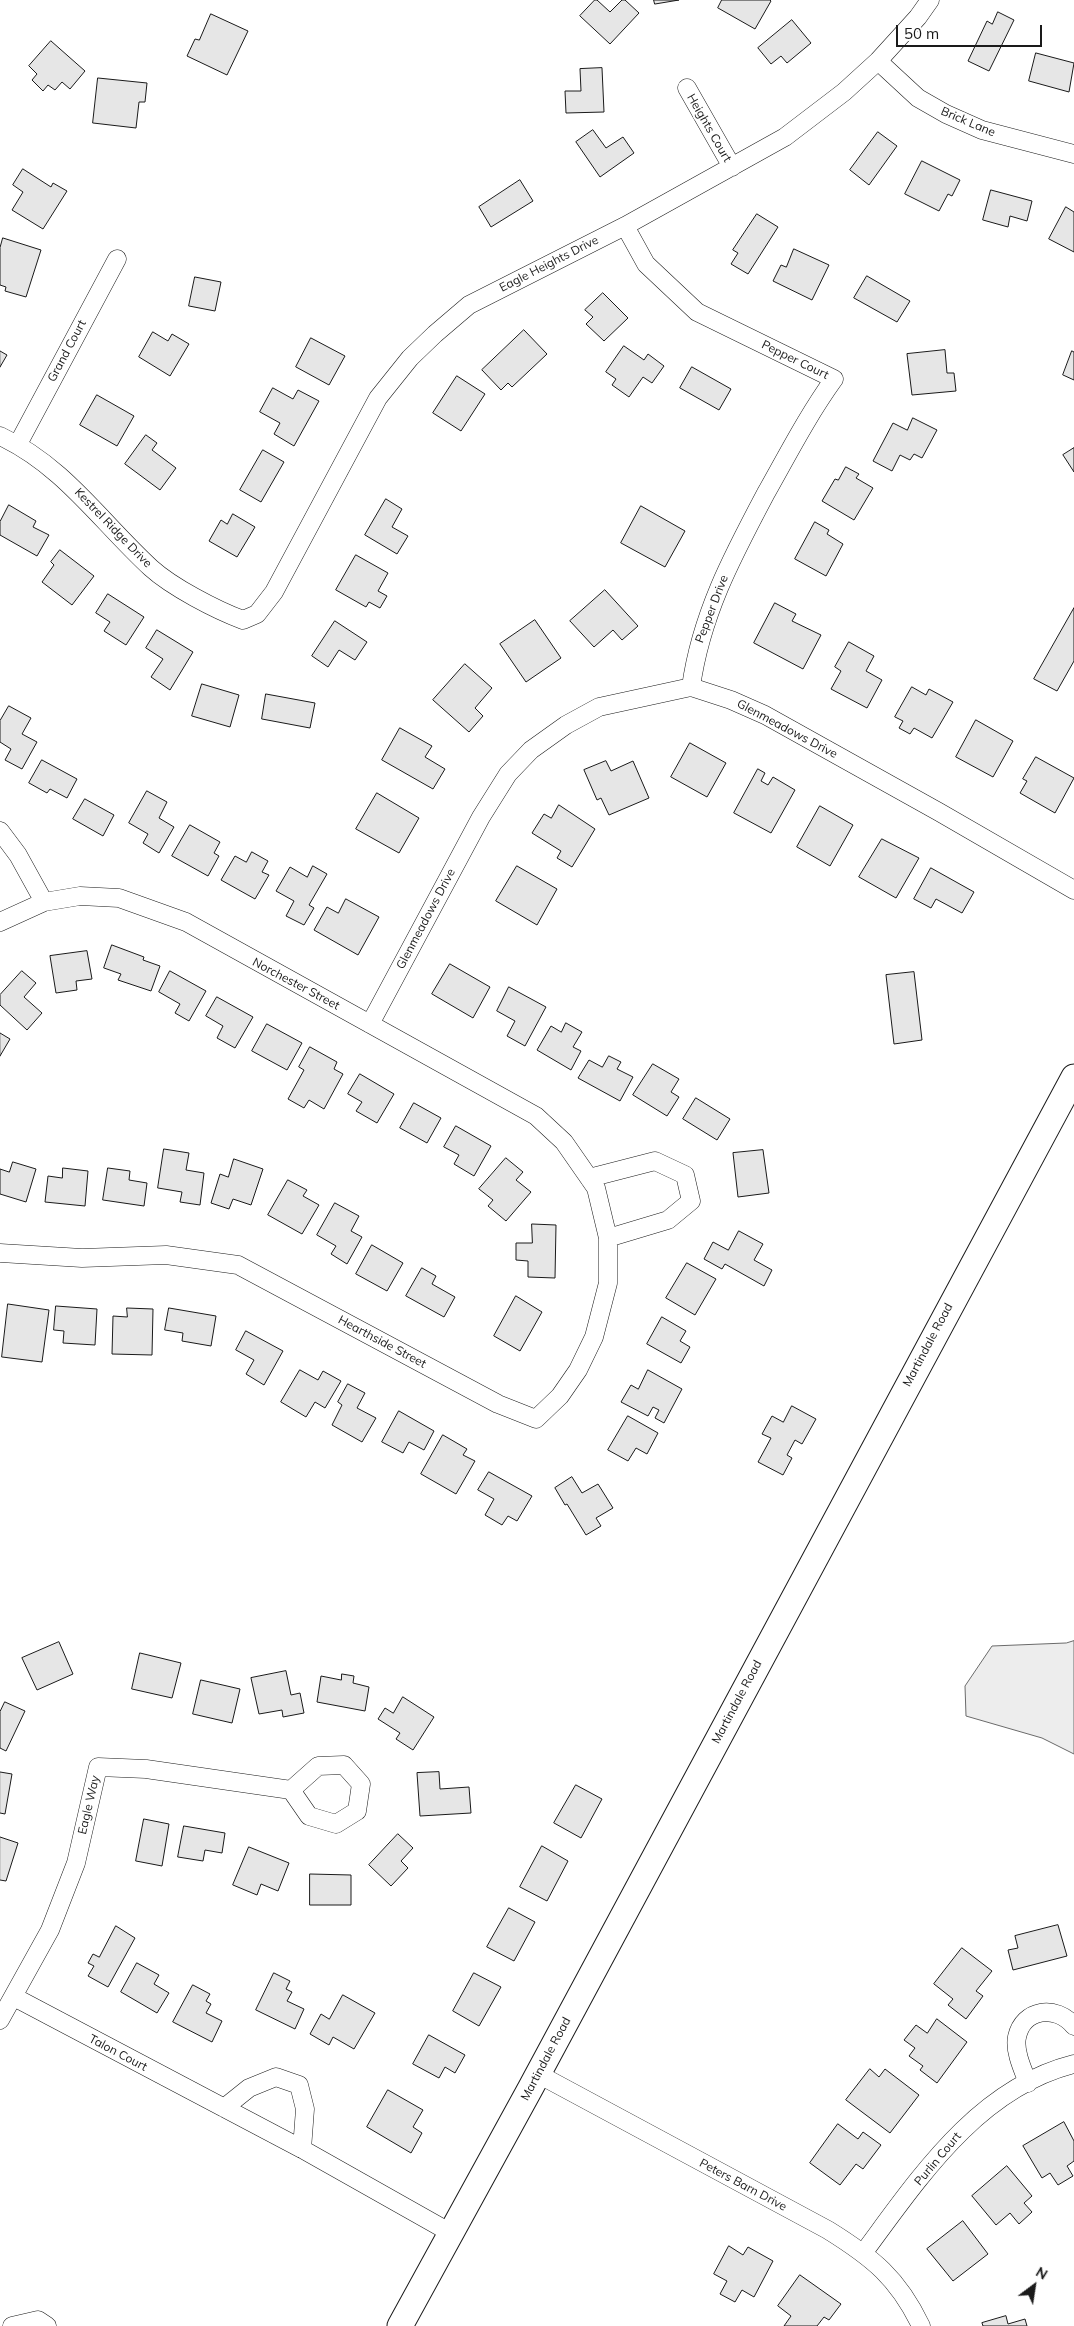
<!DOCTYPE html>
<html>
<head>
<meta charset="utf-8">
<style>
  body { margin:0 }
  #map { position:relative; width:1074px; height:2326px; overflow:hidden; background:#fff; font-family:Mulish,sans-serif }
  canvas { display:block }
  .north { position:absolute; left:1009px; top:2261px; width:50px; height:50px; -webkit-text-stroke:4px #fff; paint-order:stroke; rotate:31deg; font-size:14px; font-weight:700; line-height:20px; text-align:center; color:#1a1a1a }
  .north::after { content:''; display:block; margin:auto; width:18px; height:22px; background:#1a1a1a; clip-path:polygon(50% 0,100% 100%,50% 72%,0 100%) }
  .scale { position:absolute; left:896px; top:25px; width:146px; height:22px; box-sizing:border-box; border:2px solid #1a1a1a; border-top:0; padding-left:6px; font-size:15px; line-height:18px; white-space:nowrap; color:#1a1a1a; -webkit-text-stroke:4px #fff; paint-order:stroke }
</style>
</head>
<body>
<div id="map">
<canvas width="1074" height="2326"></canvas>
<div class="north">N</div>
<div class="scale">50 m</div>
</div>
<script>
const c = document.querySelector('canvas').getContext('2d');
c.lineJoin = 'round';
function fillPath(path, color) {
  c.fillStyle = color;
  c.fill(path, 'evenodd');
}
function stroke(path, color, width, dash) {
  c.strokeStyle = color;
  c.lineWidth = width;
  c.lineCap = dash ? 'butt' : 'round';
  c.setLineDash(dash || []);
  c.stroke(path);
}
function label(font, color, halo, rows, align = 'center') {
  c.font = font + ' Mulish,sans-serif';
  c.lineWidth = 4;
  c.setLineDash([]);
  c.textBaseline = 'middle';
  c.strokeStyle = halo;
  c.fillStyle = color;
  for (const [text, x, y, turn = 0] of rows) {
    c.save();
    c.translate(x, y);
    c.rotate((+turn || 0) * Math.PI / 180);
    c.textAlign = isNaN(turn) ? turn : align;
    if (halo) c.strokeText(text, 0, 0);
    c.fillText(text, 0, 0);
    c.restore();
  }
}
const built = new Path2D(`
  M 1074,1641 L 1074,1754 L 1042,1738 L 966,1716 L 965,1686 L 992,1646 L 1066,1643 Z`);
const building = new Path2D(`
  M 595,0 L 597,0 L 610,12 L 622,0 L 625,0 L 639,13 L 610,44 L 580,16 Z
  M 654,0 L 679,0 L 655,4 Z
  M 722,0 L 770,0 L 771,1 L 755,29 L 718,8 Z
  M 998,12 L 1014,20 L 989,71 L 968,61 L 987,21 L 992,24 Z
  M 211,14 L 248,31 L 227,75 L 187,56 L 195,39 L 199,40 Z
  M 792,20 L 811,43 L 787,63 L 781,56 L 771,64 L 758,48 Z
  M 51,41 L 85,71 L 70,89 L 62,82 L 55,90 L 48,85 L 43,91 L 32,80 L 37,74 L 29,66 Z
  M 1036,53 L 1074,63 L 1069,92 L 1029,81 Z
  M 602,68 L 604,112 L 566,113 L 565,91 L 581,91 L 580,69 Z
  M 98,78 L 147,83 L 145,102 L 139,102 L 136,128 L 93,123 Z
  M 593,130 L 606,148 L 623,137 L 634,153 L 600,177 L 576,142 Z
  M 878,132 L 897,146 L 869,185 L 850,170 Z
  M 922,161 L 960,180 L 952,196 L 948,194 L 939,211 L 905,194 Z
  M 23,169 L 51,187 L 53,183 L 67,191 L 43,229 L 12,210 L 23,192 L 13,185 Z
  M 520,180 L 533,201 L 491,227 L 479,207 Z
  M 991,190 L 1032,201 L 1027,221 L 1010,216 L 1008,227 L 983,220 Z
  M 1066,207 L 1074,212 L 1074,252 L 1049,239 Z
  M 757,214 L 778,227 L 748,274 L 731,264 L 738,253 L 733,250 Z
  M 3,238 L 41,250 L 26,297 L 5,291 L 6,287 L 0,285 L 0,248 Z
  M 794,249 L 829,265 L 812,300 L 773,281 L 781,265 L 786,267 Z
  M 867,276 L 910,301 L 897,322 L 854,298 Z
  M 195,277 L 221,282 L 215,311 L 189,306 Z
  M 603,293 L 628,318 L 604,341 L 586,324 L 593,317 L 585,310 Z
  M 524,330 L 547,354 L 512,387 L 508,383 L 501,390 L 482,370 Z
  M 153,332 L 168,341 L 172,334 L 189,344 L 170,376 L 139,357 Z
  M 311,338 L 345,356 L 329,385 L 296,367 Z
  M 624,346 L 644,360 L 648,354 L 664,366 L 652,383 L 643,377 L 629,397 L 612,385 L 616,379 L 606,372 Z
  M 945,350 L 947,373 L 954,373 L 956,391 L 912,395 L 907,354 Z
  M 0,351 L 7,355 L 0,367 Z
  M 1072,351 L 1074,352 L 1074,380 L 1063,375 Z
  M 692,367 L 731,389 L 719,410 L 680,388 Z
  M 457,376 L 485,394 L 461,431 L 433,413 Z
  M 273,388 L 293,399 L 298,390 L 319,401 L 294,446 L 274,434 L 280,423 L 260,412 Z
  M 97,395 L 134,416 L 117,446 L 80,425 Z
  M 913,418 L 937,430 L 922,458 L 914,454 L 910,460 L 900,455 L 892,471 L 873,461 L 893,423 L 907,430 Z
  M 146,435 L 157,443 L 152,450 L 176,468 L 160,490 L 125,464 Z
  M 1074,448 L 1074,472 L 1063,455 Z
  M 263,450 L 284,462 L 261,502 L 240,490 Z
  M 846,467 L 859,474 L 856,478 L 873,488 L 854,520 L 822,501 L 835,479 L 838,480 Z
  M 386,499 L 402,509 L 392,527 L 408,536 L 397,554 L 365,535 Z
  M 9,505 L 36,521 L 33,527 L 49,535 L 37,556 L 0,535 L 0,522 Z
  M 641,506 L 685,531 L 665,567 L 621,543 Z
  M 233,514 L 255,527 L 237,557 L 209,541 L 221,520 L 227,524 Z
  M 815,522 L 829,530 L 827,534 L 843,544 L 826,576 L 795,559 Z
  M 60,550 L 94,576 L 72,605 L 42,582 L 54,565 L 51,562 Z
  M 356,555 L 388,573 L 378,591 L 387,596 L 380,608 L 369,602 L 366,607 L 336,590 Z
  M 605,590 L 638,626 L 622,640 L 613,630 L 594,647 L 570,621 Z
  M 108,594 L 144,617 L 126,645 L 104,631 L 110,622 L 96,613 Z
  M 775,603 L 796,614 L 792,621 L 821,635 L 803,669 L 754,643 Z
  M 1074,608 L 1074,661 L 1057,691 L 1034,679 Z
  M 535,620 L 561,658 L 526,682 L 500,644 Z
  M 335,621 L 367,642 L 355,660 L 339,650 L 328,667 L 312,656 Z
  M 157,630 L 193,652 L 170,690 L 151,677 L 163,659 L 146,648 Z
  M 849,642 L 874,656 L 866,671 L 882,680 L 867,708 L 831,689 L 841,671 L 835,667 Z
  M 465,664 L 492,688 L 475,708 L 483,716 L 469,732 L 433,700 Z
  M 202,684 L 239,695 L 230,727 L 192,716 Z
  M 912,687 L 926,695 L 929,689 L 953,702 L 932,738 L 914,728 L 910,734 L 899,728 L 903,721 L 895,717 Z
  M 266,694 L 315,703 L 310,728 L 262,719 Z
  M 9,706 L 31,718 L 22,734 L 37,742 L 22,769 L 5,760 L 11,749 L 0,742 L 0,721 Z
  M 976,720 L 1013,741 L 993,777 L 956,757 Z
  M 400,728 L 432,746 L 425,757 L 445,769 L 433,789 L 382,760 Z
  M 690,743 L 726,763 L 707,797 L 671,777 Z
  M 1036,757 L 1074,778 L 1055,813 L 1020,793 L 1027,781 L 1023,779 Z
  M 42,760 L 77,779 L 67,798 L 50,789 L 47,793 L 29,783 Z
  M 606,761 L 611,771 L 633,761 L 649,798 L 609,815 L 601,798 L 597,800 L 584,770 Z
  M 758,769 L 765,773 L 761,781 L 768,785 L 773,777 L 795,790 L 771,833 L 734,813 Z
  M 147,791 L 167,802 L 159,818 L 174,827 L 159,853 L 143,843 L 148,834 L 129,823 Z
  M 377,793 L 419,818 L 399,853 L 356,829 Z
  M 85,799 L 114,815 L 103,836 L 73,819 Z
  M 559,805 L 595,829 L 572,867 L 557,858 L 561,851 L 532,833 L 544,814 L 551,818 Z
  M 820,806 L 853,825 L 830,866 L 797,847 Z
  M 190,825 L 220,842 L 214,853 L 219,856 L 208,876 L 172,856 Z
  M 882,839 L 919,858 L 896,898 L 859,877 Z
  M 252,852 L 268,861 L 262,872 L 269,875 L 255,899 L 221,880 L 235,856 L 246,862 Z
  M 313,866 L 327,874 L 309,905 L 314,908 L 304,925 L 286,916 L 294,901 L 276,891 L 290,867 L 307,877 Z
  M 517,866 L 557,889 L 537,925 L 496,901 Z
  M 931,868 L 974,892 L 962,913 L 936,899 L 931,908 L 914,899 Z
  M 346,899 L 379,917 L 358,955 L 314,930 L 327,907 L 338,913 Z
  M 112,945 L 144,957 L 143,960 L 160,966 L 151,991 L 118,980 L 121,974 L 104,968 Z
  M 87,951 L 92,979 L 76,981 L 77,990 L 56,993 L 50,956 Z
  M 450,964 L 490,987 L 473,1018 L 432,994 Z
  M 22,971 L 36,983 L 24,997 L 42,1013 L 27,1030 L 0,1005 L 0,995 Z
  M 170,971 L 206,991 L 189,1021 L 175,1013 L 180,1004 L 159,992 Z
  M 914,972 L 922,1040 L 894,1044 L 886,975 Z
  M 509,987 L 546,1007 L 525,1046 L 507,1036 L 515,1021 L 497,1011 Z
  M 217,997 L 253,1017 L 235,1048 L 217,1038 L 223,1026 L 206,1016 Z
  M 566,1023 L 582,1032 L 573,1047 L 581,1051 L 571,1070 L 537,1050 L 551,1026 L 561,1032 Z
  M 267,1024 L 302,1043 L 287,1070 L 252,1051 Z
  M 0,1033 L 10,1039 L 0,1056 Z
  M 310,1047 L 337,1062 L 334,1069 L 343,1074 L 324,1109 L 309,1100 L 304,1108 L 288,1099 L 304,1070 L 299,1067 Z
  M 609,1056 L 621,1062 L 617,1069 L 633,1077 L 620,1101 L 578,1078 L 589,1060 L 602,1067 Z
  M 653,1064 L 679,1079 L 671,1092 L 679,1097 L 667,1116 L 633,1095 Z
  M 360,1074 L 394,1094 L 377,1123 L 356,1111 L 362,1102 L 348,1094 Z
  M 696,1098 L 730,1119 L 717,1140 L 683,1119 Z
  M 414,1103 L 441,1118 L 427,1143 L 400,1128 Z
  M 456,1126 L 491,1146 L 474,1176 L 454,1164 L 459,1155 L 444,1147 Z
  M 164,1149 L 189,1153 L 186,1170 L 204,1173 L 200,1205 L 180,1202 L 182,1192 L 158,1188 Z
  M 763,1150 L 769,1193 L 738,1197 L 733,1153 Z
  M 506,1158 L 523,1172 L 516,1180 L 531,1192 L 506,1221 L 488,1206 L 493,1200 L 479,1189 Z
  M 234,1159 L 263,1169 L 251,1205 L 233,1199 L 229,1209 L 211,1203 L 220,1174 L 228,1177 Z
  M 13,1162 L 36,1169 L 26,1202 L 0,1194 L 0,1169 L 9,1172 Z
  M 63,1168 L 88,1171 L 85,1206 L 45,1202 L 48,1176 L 62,1178 Z
  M 108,1168 L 130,1171 L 129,1180 L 147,1183 L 144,1206 L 103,1200 Z
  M 288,1180 L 307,1190 L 303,1196 L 319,1205 L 302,1234 L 268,1215 Z
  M 335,1203 L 359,1216 L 351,1231 L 362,1237 L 347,1264 L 331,1254 L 336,1246 L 317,1235 Z
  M 532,1224 L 556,1225 L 555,1278 L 528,1277 L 528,1261 L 516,1260 L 516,1243 L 532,1243 Z
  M 739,1231 L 763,1244 L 754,1260 L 772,1270 L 764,1286 L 725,1264 L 722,1269 L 704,1259 L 713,1242 L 728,1250 Z
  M 372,1245 L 403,1263 L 387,1291 L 356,1274 Z
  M 687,1263 L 716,1279 L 695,1315 L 666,1298 Z
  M 422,1268 L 436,1276 L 432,1284 L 455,1297 L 444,1317 L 406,1296 Z
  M 516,1296 L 542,1312 L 520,1351 L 494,1336 Z
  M 8,1304 L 49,1310 L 42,1362 L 2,1357 Z
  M 56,1306 L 97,1309 L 95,1345 L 63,1343 L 64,1331 L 54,1330 Z
  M 127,1308 L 153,1309 L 152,1355 L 112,1354 L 113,1316 L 127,1317 Z
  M 169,1308 L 216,1316 L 211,1346 L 182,1341 L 183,1333 L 165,1330 Z
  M 662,1317 L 686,1331 L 680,1341 L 690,1347 L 681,1363 L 647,1344 Z
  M 246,1331 L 283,1351 L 264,1385 L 246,1374 L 254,1360 L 236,1350 Z
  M 300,1370 L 318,1380 L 323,1371 L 341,1381 L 325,1408 L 315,1402 L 306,1417 L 281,1402 Z
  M 648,1370 L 682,1389 L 664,1423 L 655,1418 L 659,1410 L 653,1407 L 648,1416 L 621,1402 L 631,1385 L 638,1389 Z
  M 348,1384 L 365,1393 L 357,1408 L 376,1418 L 362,1442 L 332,1425 L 342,1405 L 338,1402 Z
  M 792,1406 L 816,1419 L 802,1444 L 795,1440 L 787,1455 L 792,1458 L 783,1475 L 758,1462 L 771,1438 L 762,1434 L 772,1416 L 783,1422 Z
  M 399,1411 L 434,1431 L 424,1450 L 409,1442 L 403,1453 L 382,1442 Z
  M 628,1416 L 658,1433 L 647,1454 L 636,1448 L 628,1461 L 608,1450 Z
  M 443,1435 L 467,1449 L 463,1455 L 475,1461 L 456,1494 L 421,1474 Z
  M 489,1472 L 532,1496 L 517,1521 L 508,1516 L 502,1525 L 485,1515 L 494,1499 L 478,1490 Z
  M 572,1477 L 582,1493 L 598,1484 L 613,1508 L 596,1518 L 601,1526 L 586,1535 L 567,1504 L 565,1505 L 555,1488 Z
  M 59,1642 L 73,1674 L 37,1690 L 22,1658 Z
  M 140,1653 L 181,1663 L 172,1698 L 132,1689 Z
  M 286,1671 L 291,1695 L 300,1693 L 304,1713 L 283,1717 L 282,1710 L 259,1714 L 251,1678 Z
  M 342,1674 L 354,1676 L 353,1683 L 369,1687 L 365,1711 L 317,1702 L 321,1676 L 341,1680 Z
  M 201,1680 L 240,1689 L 232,1723 L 193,1714 Z
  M 403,1697 L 434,1717 L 413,1750 L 396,1739 L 400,1733 L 378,1719 L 385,1708 L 393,1713 Z
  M 5,1702 L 25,1711 L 6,1751 L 0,1748 L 0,1712 Z
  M 0,1772 L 12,1774 L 5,1814 L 0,1813 Z
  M 439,1772 L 440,1789 L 469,1787 L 471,1813 L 420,1816 L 417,1773 Z
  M 576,1785 L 602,1799 L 581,1838 L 554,1823 Z
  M 144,1819 L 169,1824 L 162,1866 L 136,1861 Z
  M 184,1826 L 225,1833 L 222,1853 L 205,1850 L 203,1861 L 178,1857 Z
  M 398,1834 L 413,1848 L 401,1861 L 408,1868 L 391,1886 L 369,1865 Z
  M 0,1837 L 18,1843 L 6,1881 L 0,1880 Z
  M 542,1846 L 568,1861 L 547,1901 L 520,1887 Z
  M 249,1847 L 289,1863 L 278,1891 L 261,1884 L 257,1895 L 233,1885 Z
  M 310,1874 L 351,1875 L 351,1905 L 310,1905 Z
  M 509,1908 L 535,1922 L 514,1961 L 487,1947 Z
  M 1058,1925 L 1067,1956 L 1013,1970 L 1008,1950 L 1018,1948 L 1015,1936 Z
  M 116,1926 L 135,1938 L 108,1987 L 88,1976 L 94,1966 L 88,1963 L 93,1954 L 99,1957 Z
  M 962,1948 L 992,1971 L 976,1991 L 983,1996 L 966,2019 L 948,2005 L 953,1999 L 934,1984 Z
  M 137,1963 L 159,1975 L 154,1984 L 169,1993 L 157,2013 L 121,1992 Z
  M 274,1973 L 290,1981 L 286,1989 L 292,1992 L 287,2001 L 304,2009 L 295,2029 L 256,2010 Z
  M 474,1973 L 501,1987 L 479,2026 L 453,2011 Z
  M 193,1985 L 210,1994 L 206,2001 L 211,2004 L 206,2013 L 222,2021 L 212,2042 L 173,2022 Z
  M 343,1995 L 375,2013 L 354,2049 L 333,2037 L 329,2045 L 310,2034 L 321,2014 L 329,2019 Z
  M 937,2019 L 967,2042 L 937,2083 L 920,2070 L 923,2066 L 909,2056 L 915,2048 L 904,2040 L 916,2025 L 927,2033 Z
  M 429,2035 L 465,2055 L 455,2073 L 445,2067 L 439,2078 L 413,2064 Z
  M 870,2069 L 879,2077 L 885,2069 L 919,2095 L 890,2133 L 846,2100 Z
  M 388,2090 L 423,2110 L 413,2127 L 422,2133 L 411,2153 L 367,2127 Z
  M 1064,2122 L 1074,2141 L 1074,2161 L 1067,2166 L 1073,2176 L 1058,2185 L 1050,2173 L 1042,2178 L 1023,2146 Z
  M 838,2124 L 858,2139 L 863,2132 L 881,2145 L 863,2169 L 856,2164 L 840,2185 L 810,2163 Z
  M 1007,2166 L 1032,2196 L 1024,2203 L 1032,2212 L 1019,2224 L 1010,2213 L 996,2225 L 972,2196 Z
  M 963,2221 L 988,2254 L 953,2281 L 927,2249 Z
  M 729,2246 L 743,2255 L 748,2247 L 773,2261 L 754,2297 L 742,2290 L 735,2302 L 720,2294 L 727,2281 L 714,2274 Z
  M 800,2275 L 841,2304 L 829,2320 L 824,2317 L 817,2326 L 784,2326 L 791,2316 L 778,2306 Z
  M 1006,2316 L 1008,2324 L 1025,2319 L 1027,2326 L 983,2326 L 982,2323 Z`);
const street = new Path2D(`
  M 878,61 L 918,98 L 946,114 L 982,130 L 1074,154
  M 687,88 L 732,167
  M 625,226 L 646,264 L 697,312 L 834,379 C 808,415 788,454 766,493 C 732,557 701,615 691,687
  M 0,436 C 64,466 100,521 151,568 C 172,587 216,610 243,620 L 257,614 L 274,592 L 378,398 L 410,358 L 435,334 L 469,305 L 625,226 L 785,137 L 844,92 L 878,61 L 918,17 L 930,0
  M 18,444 L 117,259
  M 0,831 L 18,855 L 44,902 L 80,896 L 119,898 L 186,922 L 536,1116 L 564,1142 L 596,1188 L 608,1238 L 608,1283 L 594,1337 L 578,1370 L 560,1396 L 536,1419 L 498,1404 L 238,1265 L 166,1255 L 82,1258 L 0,1253
  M 0,922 L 44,902
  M 370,1024 L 481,817 L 508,774 L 531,750 L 566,725 L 599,707 L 691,687 L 731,700 L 765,715 L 939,812 L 1074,890
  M 589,1178 L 655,1161 L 685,1175 L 691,1201 L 668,1220 L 608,1238
  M 14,1997 L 302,2149 L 451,2233
  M 0,2020 L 50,1930 L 76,1863 L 98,1767 L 146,1769 L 291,1790 L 309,1816 L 336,1824 L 357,1811 L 361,1784 L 344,1765 L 318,1766 L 291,1790
  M 538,2074 L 828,2230 C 873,2258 898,2278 921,2326
  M 1028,2083 C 1023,2070 1014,2051 1017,2037 C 1023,2009 1056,2004 1074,2026
  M 224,2108 L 249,2088 L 276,2077 L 299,2085 L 305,2109 L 302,2149
  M 864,2252 C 919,2178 978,2088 1074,2064
  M 12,2326 L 38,2320 L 47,2326`);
const secondary = new Path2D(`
  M 400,2326 L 530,2089 L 1074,1077`);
const streetNames = [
  ["Brick Lane",968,122,23],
  ["Heights Court",709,128,60],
  ["Eagle Heights Drive",549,264,-27],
  ["Grand Court",67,351,-62],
  ["Pepper Court",795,360,26],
  ["Kestrel Ridge Drive",113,528,46],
  ["Pepper Drive",712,609,-69],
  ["Glenmeadows Drive",787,729,28],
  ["Glenmeadows Drive",426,919,-62],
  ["Norchester Street",296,984,28],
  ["Hearthside Street",382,1342,28],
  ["Martindale Road",928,1345,-62],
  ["Martindale Road",737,1702,-62],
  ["Eagle Way",89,1805,-77],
  ["Talon Court",118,2053,28],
  ["Martindale Road",546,2059,-62],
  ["Purlin Court",938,2159,-50],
  ["Peters Barn Drive",743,2185,28]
];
fillPath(built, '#ededed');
stroke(built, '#6a6a6a', 1);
fillPath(building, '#e6e6e6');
stroke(building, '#1a1a1a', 1);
stroke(street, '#1a1a1a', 19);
stroke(secondary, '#1a1a1a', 27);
stroke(street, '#fff', 18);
stroke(secondary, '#fff', 25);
label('12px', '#1a1a1a', '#fff', streetNames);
</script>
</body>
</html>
